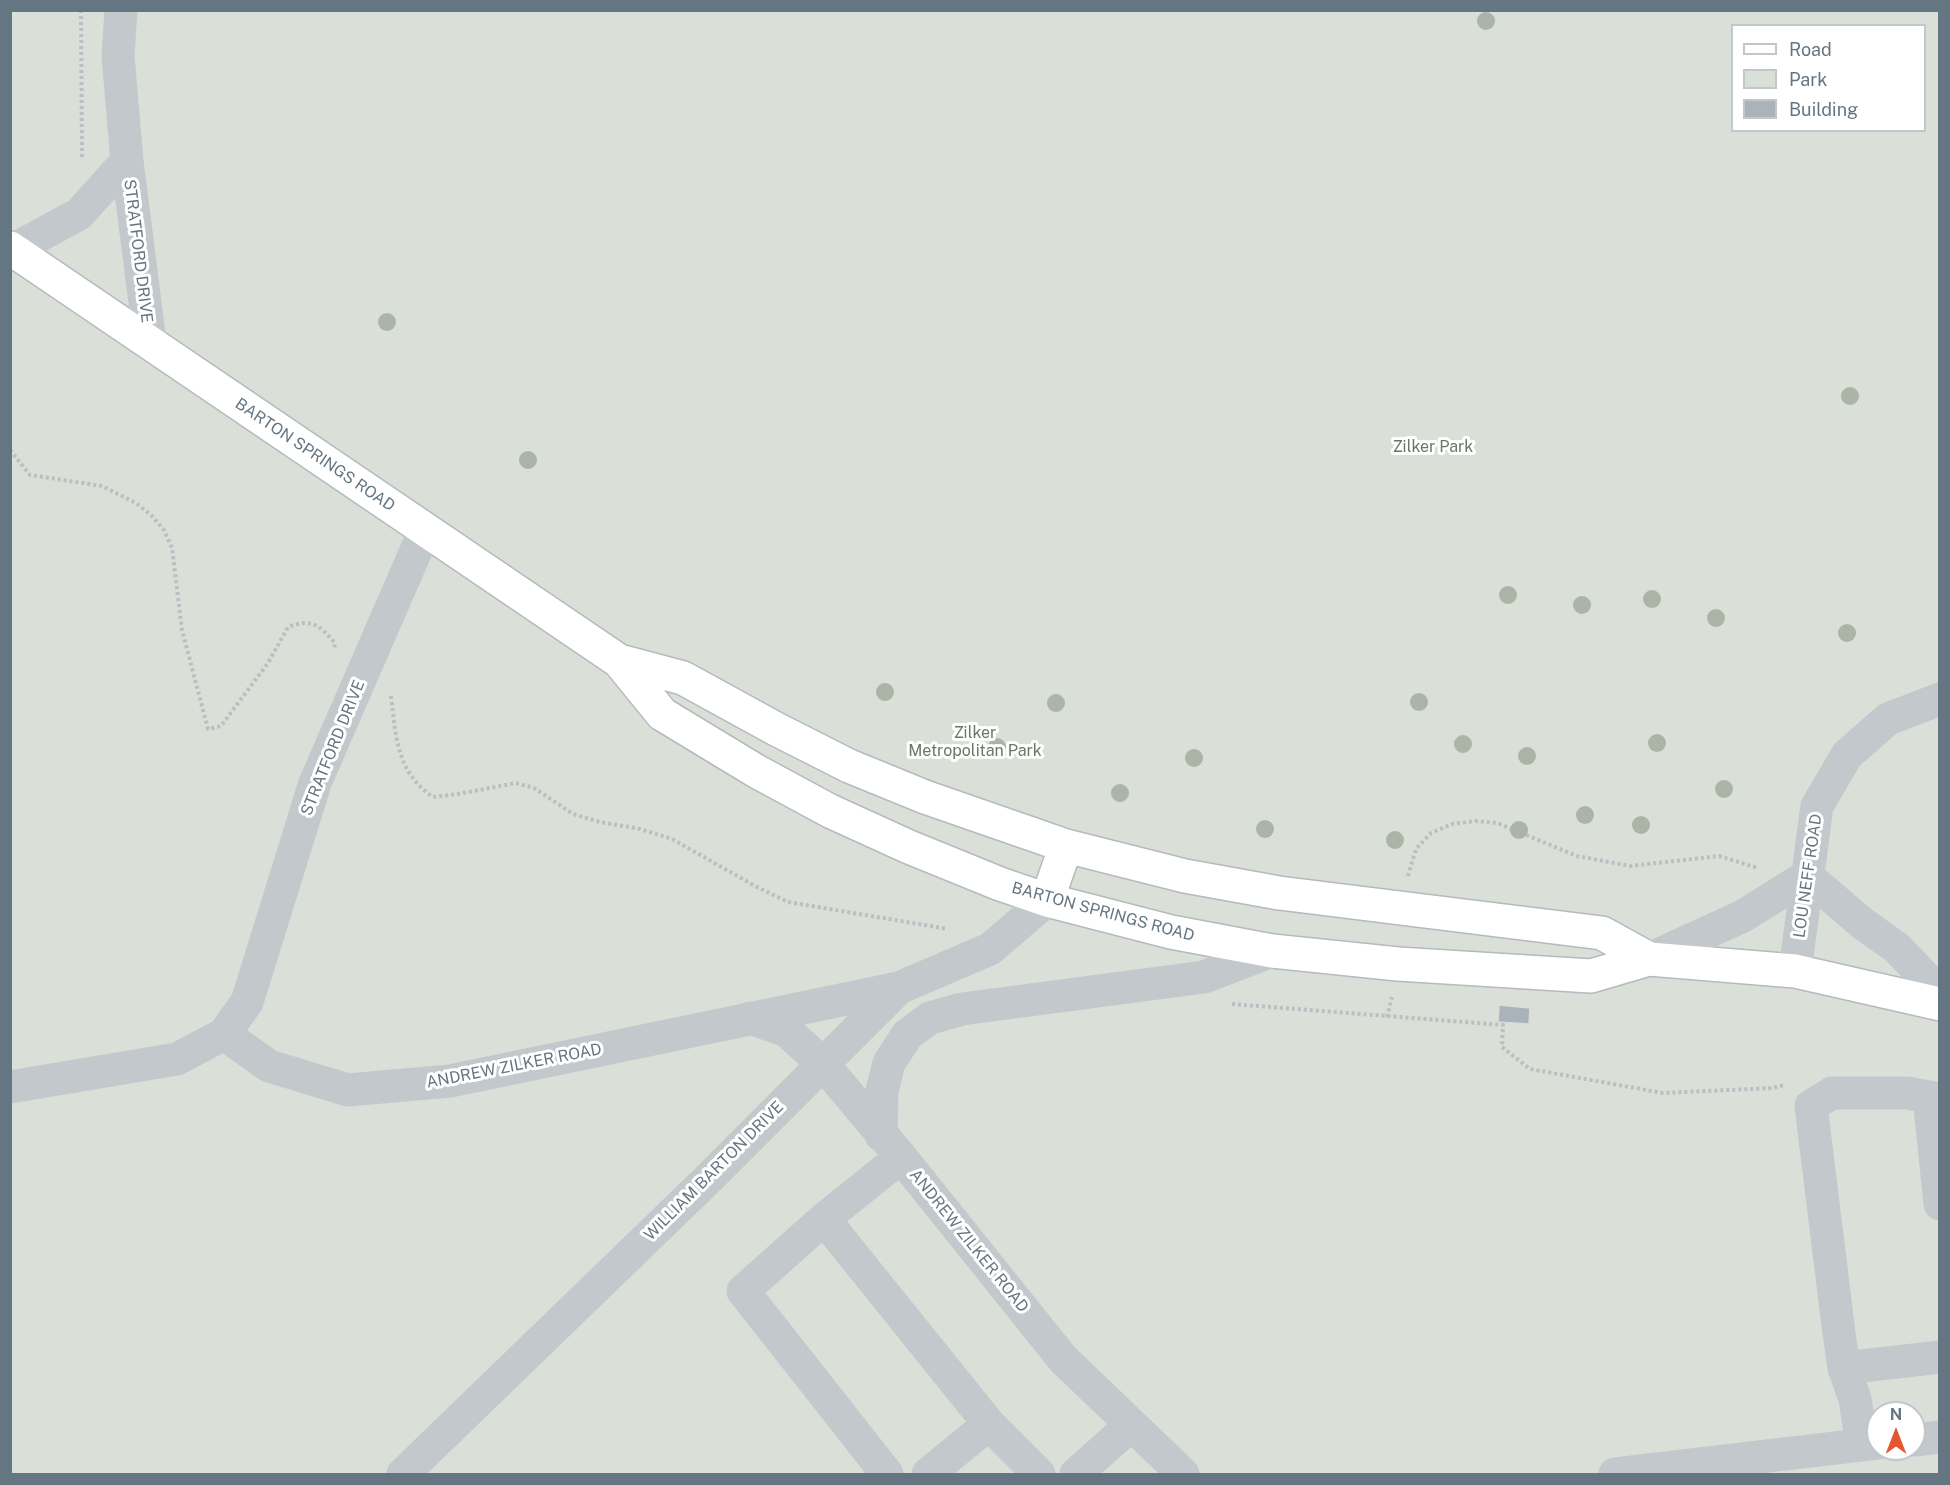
<!DOCTYPE html>
<html>
<head>
<meta charset="utf-8">
<style>
  body { margin:0 }
  #map { position:relative; width:1950px; height:1485px; overflow:hidden; background:#fafaf8; font-family:"Public Sans",sans-serif }
  canvas { display:block }
  .frame { position:absolute; inset:0; border:12px solid #657683; pointer-events:none }
  .legend { position:absolute; left:1731px; top:24px; width:195px; height:108px; box-sizing:border-box; background:#fff; border:2px solid #c1c8cd; margin:0; padding:8px 10px; list-style:none; font-size:18px; color:#657683 }
  .legend li { display:flex; align-items:center; gap:12px; height:30px }
  .legend b { width:30px; border:2px solid #c1c8cd }
  .north { position:absolute; left:1866px; top:1401px; width:60px; height:60px; box-sizing:border-box; background:#fff; border:2px solid #c1c8cd; border-radius:50%; rotate:0deg; font-size:16px; font-weight:700; line-height:24px; text-align:center; color:#657683 }
  .north::after { content:''; display:block; margin:auto; width:21px; height:27px; background:#e4572e; clip-path:polygon(50% 0,100% 100%,50% 72%,0 100%) }
</style>
</head>
<body>
<div id="map">
<canvas width="1950" height="1485"></canvas>
<div class="frame"></div>
<ul class="legend">
<li><b style="height:8px;background:#fff"></b>Road</li>
<li><b style="height:16px;background:#dadfd7"></b>Park</li>
<li><b style="height:16px;background:#aab3b9"></b>Building</li>
</ul>
<div class="north">N</div>
</div>
<script>
const c = document.querySelector('canvas').getContext('2d');
c.lineJoin = 'round';
function fillPath(path, color) {
  c.fillStyle = color;
  c.fill(path, 'evenodd');
}
function stroke(path, color, width, dash) {
  c.strokeStyle = color;
  c.lineWidth = width;
  c.lineCap = dash ? 'butt' : 'round';
  c.setLineDash(dash || []);
  c.stroke(path);
}
function label(font, color, halo, rows, align = 'center') {
  c.font = font + ' "Public Sans",sans-serif';
  c.lineWidth = 6;
  c.setLineDash([]);
  c.textBaseline = 'middle';
  c.strokeStyle = halo;
  c.fillStyle = color;
  for (const [text, x, y, turn = 0] of rows) {
    c.save();
    c.translate(x, y);
    c.rotate((+turn || 0) * Math.PI / 180);
    c.textAlign = isNaN(turn) ? turn : align;
    if (halo) c.strokeText(text, 0, 0);
    c.fillText(text, 0, 0);
    c.restore();
  }
}
const green = new Path2D(`
  M 10,11 L 1939,11 L 1939,1474 L 11,1474 ZM 1732,26 L 1924,26 L 1924,130 L 1732,130 ZM 1878,1413 L 1914,1413 L 1914,1449 L 1878,1449 Z`);
const building = new Path2D(`
  M 1499,1005 L 1530,1008 L 1529,1024 L 1498,1022 Z`);
const path = new Path2D(`
  M 81,10 L 82,158
  M 10,450 L 30,475 L 102,486 L 136,503 L 152,516 L 164,530 L 172,548 L 182,630 L 208,729 L 221,726 L 268,663 L 288,627 C 312,618 319,625 335,643 L 334,649
  M 391,696 C 396,736 396,772 433,797 L 458,794 L 516,783 L 534,788 L 573,814 L 600,822 L 640,829 L 672,839 L 755,886 L 788,902 L 948,929
  M 1408,876 L 1416,849 L 1431,833 L 1452,824 L 1476,821 L 1497,823 L 1577,856 L 1630,866 L 1719,856 L 1758,868
  M 1232,1004 L 1503,1025 L 1502,1047 L 1530,1069 L 1663,1093 L 1772,1088 L 1784,1085
  M 1387,1017 L 1392,997`);
const minor = new Path2D(`
  M 121,10 L 118,56 L 127,161 L 150,342
  M 13,250 L 79,214 L 127,161
  M 1649,959 L 1743,916 L 1807,876 L 1862,923 L 1897,948 L 1940,993
  M 1795,971 L 1817,806 L 1847,755 L 1888,719 L 1940,699
  M 750,1018 L 787,1031 L 823,1064 L 901,1157 L 1063,1359 L 1183,1474
  M 224,1034 L 269,1066 L 348,1090 L 450,1081 L 899,988
  M 10,1087 L 177,1059 L 224,1034 L 247,1002 L 315,783 L 425,530
  M 1929,1097 L 1940,1204
  M 881,1135 L 882,1091 L 889,1063 L 907,1035 L 930,1018 L 962,1009 L 1204,977 L 1272,951
  M 824,1219 L 989,1424
  M 1844,1368 L 1940,1357
  M 1914,1440 L 1940,1437
  M 1862,1445 L 1855,1399 L 1844,1368 L 1839,1333 L 1811,1106 L 1832,1093 L 1907,1093 L 1940,1099
  M 403,1474 L 707,1180 L 899,988 L 990,949 L 1047,900
  M 887,1474 L 743,1291 L 824,1219 L 901,1157
  M 928,1474 L 989,1424 L 1039,1474
  M 1076,1474 L 1131,1425
  M 1615,1474 L 1878,1443`);
const major = new Path2D(`
  M 10,248 L 619,661 L 662,714 L 756,771 L 830,811 L 909,847 L 1000,884 L 1047,900 L 1171,932 L 1272,951 L 1398,964 L 1591,976 L 1649,959 L 1795,971 L 1940,1004
  M 619,661 L 683,678 L 776,729 L 849,766 L 925,797 L 1066,846 L 1185,876 L 1279,893 L 1602,933 L 1649,959
  M 1047,900 L 1066,846`);
const trees = [
  [1486,21],
  [387,322],
  [1850,396],
  [528,460],
  [1508,595],
  [1652,599],
  [1582,605],
  [1716,618],
  [1847,633],
  [885,692],
  [1419,702],
  [1056,703],
  [1657,743],
  [1463,744],
  [997,747],
  [1527,756],
  [1194,758],
  [1724,789],
  [1120,793],
  [1585,815],
  [1641,825],
  [1265,829],
  [1519,830],
  [1395,840]
];
const streetNames = [
  ["STRATFORD DRIVE",138,251,83],
  ["BARTON SPRINGS ROAD",315,455,34],
  ["STRATFORD DRIVE",333,748,-68],
  ["LOU NEFF ROAD",1808,876,-82],
  ["BARTON SPRINGS ROAD",1103,912,15],
  ["ANDREW ZILKER ROAD",514,1066,-11],
  ["WILLIAM BARTON DRIVE",714,1171,-45],
  ["ANDREW ZILKER ROAD",969,1241,51]
];
const parkNames = [
  ["Zilker Park",1433,447],
  ["Zilker",975,733],
  ["Metropolitan Park",975,751]
];
fillPath(green, '#dadfd7');
fillPath(building, '#aab3b9');
stroke(building, '#dcdcda', 1.5);
stroke(major, '#b5babe', 36);
stroke(path, '#bbbfc2', 4, [3, 3]);
stroke(minor, '#c3c8cc', 33);
stroke(major, '#fff', 33);
c.fillStyle = '#aab4a7';
for (const [x, y] of trees) {
  c.beginPath();
  c.arc(x, y, 9, 0, 2 * Math.PI);
  c.fill();
}
label('16px', '#657683', '#fff', streetNames);
label('16px', '#687a64', '#fff', parkNames);
</script>
</body>
</html>
